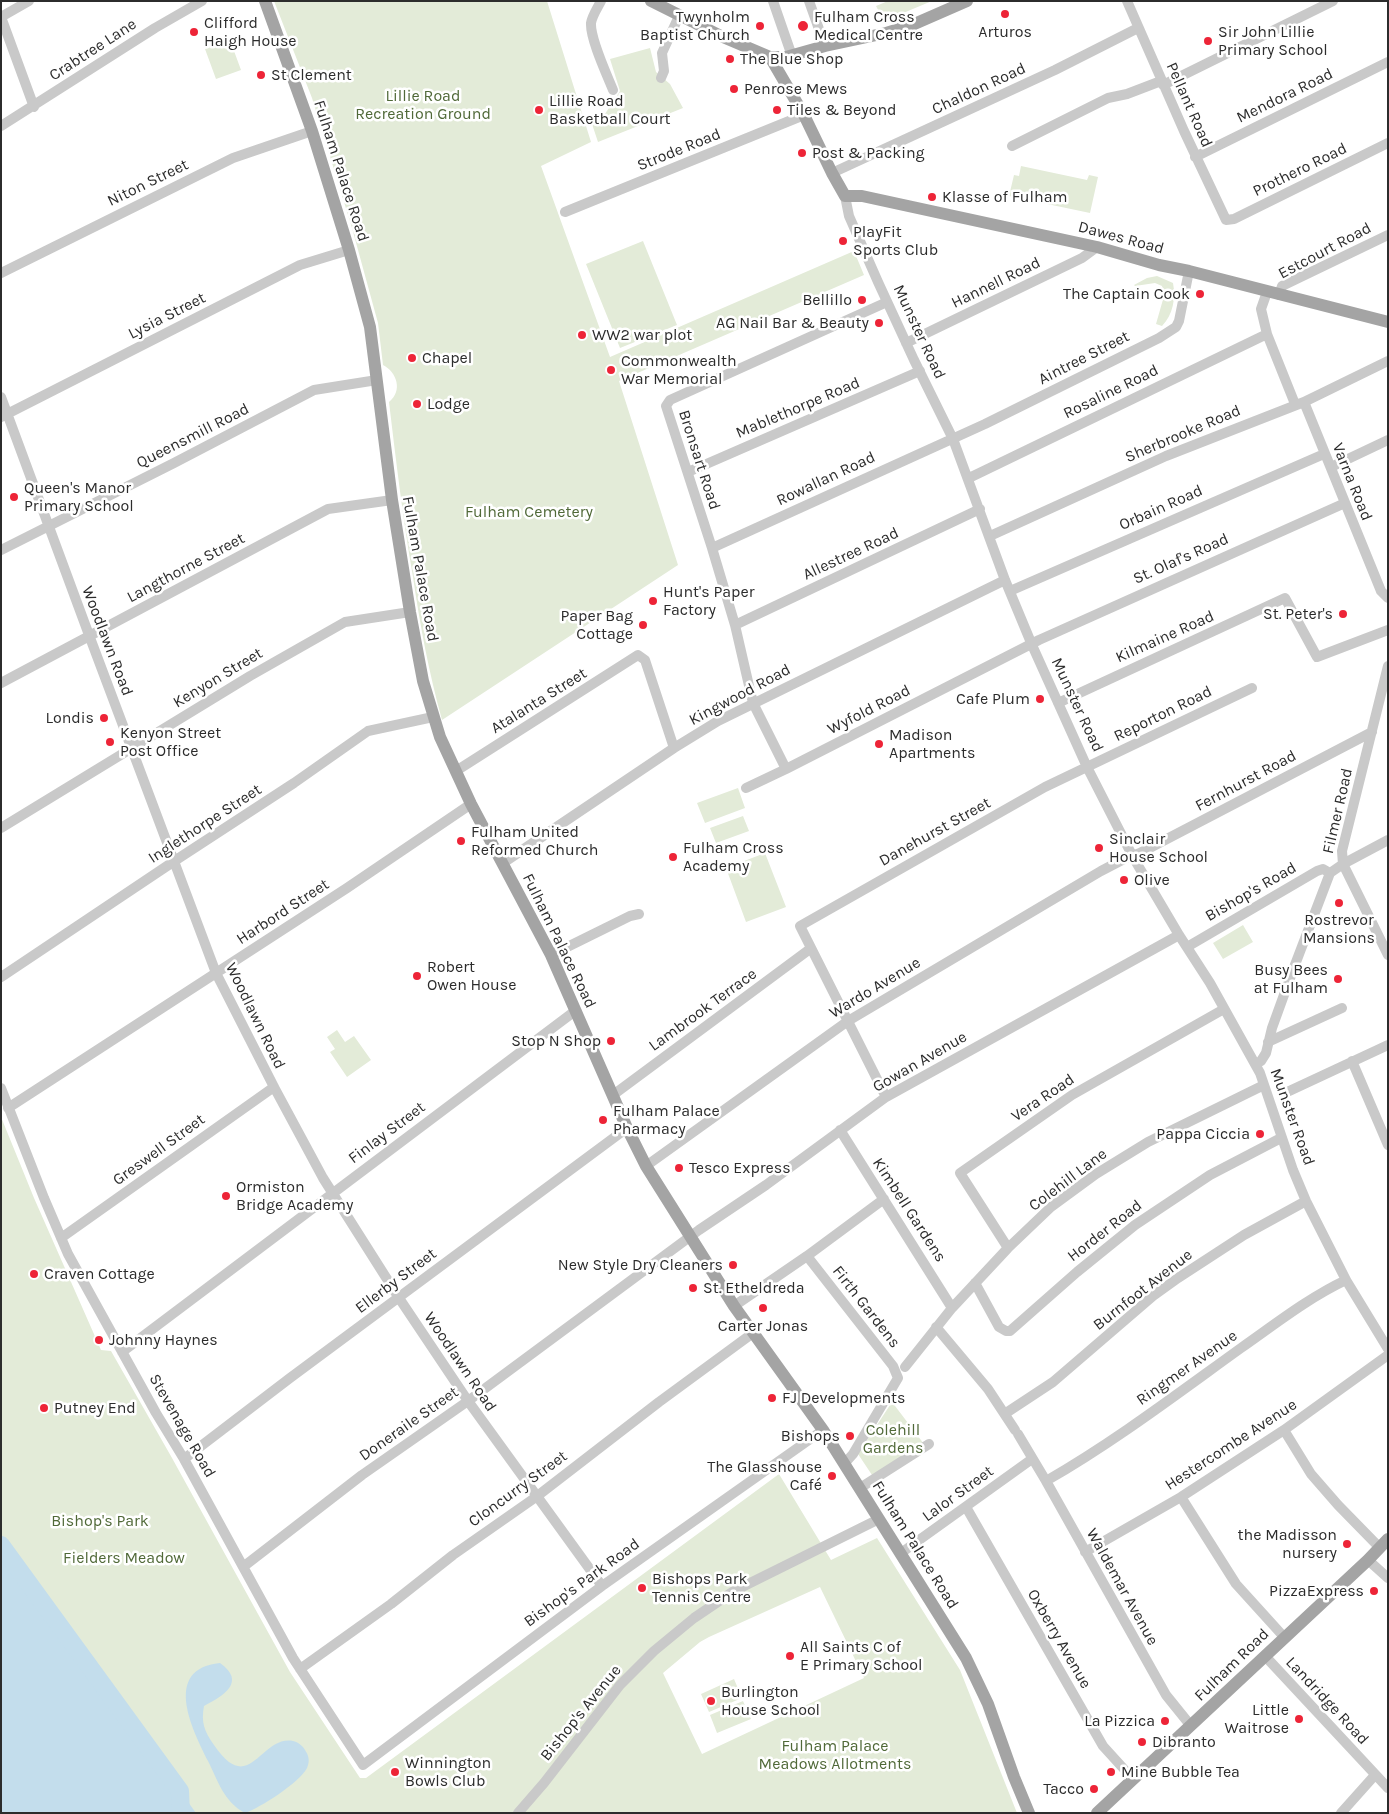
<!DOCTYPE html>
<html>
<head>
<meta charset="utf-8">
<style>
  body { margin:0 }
  #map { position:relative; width:1389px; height:1814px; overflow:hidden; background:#fff; font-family:Karla,sans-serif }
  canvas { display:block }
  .frame { position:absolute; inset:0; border:2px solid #2c2c2c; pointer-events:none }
</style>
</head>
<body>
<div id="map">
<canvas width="1389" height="1814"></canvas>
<div class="frame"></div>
</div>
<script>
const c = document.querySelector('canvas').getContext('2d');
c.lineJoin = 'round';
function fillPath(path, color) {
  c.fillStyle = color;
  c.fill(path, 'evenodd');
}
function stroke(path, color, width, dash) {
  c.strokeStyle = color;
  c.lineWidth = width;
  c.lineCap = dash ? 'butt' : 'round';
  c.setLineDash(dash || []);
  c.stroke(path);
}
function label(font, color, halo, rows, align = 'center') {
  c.font = font + ' Karla,sans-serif';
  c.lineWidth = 5;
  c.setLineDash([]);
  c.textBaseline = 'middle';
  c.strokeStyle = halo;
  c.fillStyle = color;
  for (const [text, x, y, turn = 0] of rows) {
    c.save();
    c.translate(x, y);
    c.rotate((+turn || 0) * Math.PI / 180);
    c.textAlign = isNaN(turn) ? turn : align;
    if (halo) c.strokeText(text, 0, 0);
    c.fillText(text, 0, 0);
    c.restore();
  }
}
const green = new Path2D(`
  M 274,1 L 547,1 L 591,142 L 541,166 L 610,357 L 854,251 L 864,275 L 619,381 L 678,565 L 442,720 C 429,673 420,625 413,577 C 403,519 396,461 389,402 C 403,391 397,372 383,365 L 378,323 L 352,228 L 312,98 Z
  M 888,1 L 932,1 L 884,21 L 876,6 Z
  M 230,40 L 241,70 L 216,79 L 205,49 Z
  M 650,48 L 656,72 L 670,84 L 683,108 L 598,142 L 592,124 L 601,120 L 620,91 L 610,59 Z
  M 1021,166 L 1087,180 L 1089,175 L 1098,177 L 1090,213 L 1009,196 L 1014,175 L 1019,176 Z
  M 643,241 L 677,325 L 620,348 L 586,264 Z
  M 1157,276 L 1173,283 C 1176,298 1173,315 1162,326 L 1156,324 L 1164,296 L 1162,286 L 1155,283 L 1135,286 L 1134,285 L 1147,278 Z
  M 738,788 L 745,808 L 705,823 L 697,803 Z
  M 743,816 L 749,831 L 716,843 L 710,828 Z
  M 765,853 L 786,907 L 746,922 L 726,868 Z
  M 1243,925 L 1253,942 L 1223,959 L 1213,943 Z
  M 337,1030 L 345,1042 L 354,1036 L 371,1060 L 347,1077 L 330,1052 L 335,1049 L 327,1037 Z
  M 1,1117 L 34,1198 L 101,1350 L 111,1351 L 172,1458 L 290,1672 L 360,1778 L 366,1778 L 779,1474 L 831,1560 L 877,1538 L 960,1670 L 1017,1813 L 189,1813 L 1,1551 ZM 820,1587 L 864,1678 L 702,1754 L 663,1673 L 700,1642 L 709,1637 Z
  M 892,1402 L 924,1444 L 872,1475 L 858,1454 Z
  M 734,1679 L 742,1698 L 709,1712 L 701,1694 Z
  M 743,1701 L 751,1719 L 717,1733 L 710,1715 Z`);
const water = new Path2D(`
  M 1,1545 L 196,1813 L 1,1813 Z
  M 220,1663 C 247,1682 223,1696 204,1706 C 201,1722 204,1731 214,1745 C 250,1798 260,1735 293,1741 C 298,1742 303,1746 305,1750 C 309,1756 310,1761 307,1768 C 300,1782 260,1808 245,1813 C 224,1802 218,1781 208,1761 C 192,1729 162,1669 220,1663 Z`);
const river = new Path2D(`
  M 1,1545 L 180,1791 L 181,1813`);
const minor = new Path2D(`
  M 601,1 C 598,7 592,16 591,23 C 590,39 607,75 613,90
  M 773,1 L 792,56
  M 809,1 L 825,46
  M 1127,1 L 1184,131 L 1226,220 L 1234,219 L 1388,143
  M 1,17 L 34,107
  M 1,17 L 29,1
  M 661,78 L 664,71 L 662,53 L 679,16
  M 1163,85 L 1333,1
  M 1,126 L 155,28 L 202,1
  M 1012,146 L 1108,98 L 1127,94 L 1161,81
  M 1195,157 L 1388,62
  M 832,173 L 1055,70 L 1138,28
  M 845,196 L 849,216 L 878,282 L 914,360 L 953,439 L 1005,580 L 1032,645 L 1087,767 L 1133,857 L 1179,935 L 1210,983 L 1260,1073 L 1293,1170 L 1306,1201 L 1346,1280 L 1388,1349
  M 565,212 L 804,115
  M 1,273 L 233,158 L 312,131
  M 1267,292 L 1261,309 L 1267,334 L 1295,404
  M 1279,295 L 1282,286 L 1388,235
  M 887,302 L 670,400 L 666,406 L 712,548 L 735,625 L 753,703 L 786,769 L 1039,640 L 1345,503
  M 906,343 L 1082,258 L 1097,247
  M 1,397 L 89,635 L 216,973 L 274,1087 L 323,1178 L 399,1298 L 468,1401 L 602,1586
  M 1304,402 L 1381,591 L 1388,598
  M 1,417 L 300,265 L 349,250
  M 1331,467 L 1388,440
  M 688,472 L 920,371
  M 969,478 L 1267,334
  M 990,536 L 1166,456 L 1304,402 L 1388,361
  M 712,548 L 985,424 L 1159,338 L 1176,327 L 1179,321 L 1189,271
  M 1,550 L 174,463 L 314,390 L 377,380
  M 1010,591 L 1324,454
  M 735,625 L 980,509
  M 1388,666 L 1342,851 L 1343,864 L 1388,955
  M 1,683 L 328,509 L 392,500
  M 1058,703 L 1285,598 L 1317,657 L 1388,630
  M 456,771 L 638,655 L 645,660 L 674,748
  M 746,788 L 786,769
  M 1,828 L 250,676 L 345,622 L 410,612
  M 503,863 L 674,748 L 718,721 L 1005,580
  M 1187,947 L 1317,871 L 1323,869 L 1330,873
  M 551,955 L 630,916 L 639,914
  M 1,977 L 179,858 L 294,783 L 368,731 L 433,717
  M 1268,1042 L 1342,1008
  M 1352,1061 L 1388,1145
  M 1255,1064 L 1261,1061 L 1266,1053 L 1272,1028 L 1293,970 L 1330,873 L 1343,864 L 1388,840
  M 1,1088 L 44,1198 L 68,1254 L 156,1413 L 184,1459 L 293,1658 L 363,1765 L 602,1586 L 823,1430
  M 1285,1093 L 1388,1045
  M 613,1095 L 810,949
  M 886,1097 L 800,926 L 1045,787 L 1252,688
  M 8,1108 L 347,888 L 471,804
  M 840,1130 L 952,1308
  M 646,1166 L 848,1021 L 1101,871 L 1126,858 L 1140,853 L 1372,732
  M 61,1238 L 274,1087
  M 1008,1248 L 960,1173 L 1072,1095 L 1224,1009
  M 807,1256 L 893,1366 L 898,1378 L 853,1454 L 845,1463
  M 975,1283 L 999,1327 L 1006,1331 L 1010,1331 L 1077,1272 L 1135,1225 L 1210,1175 L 1281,1138
  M 734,1306 L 807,1256 L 884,1199
  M 936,1327 L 988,1389 L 1015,1430
  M 122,1352 L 575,1011
  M 905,1367 L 952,1308 L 1008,1248 L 1051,1207 L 1096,1174 L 1148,1142 L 1264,1085
  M 1006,1413 L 1053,1382 L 1153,1296 L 1178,1278 L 1244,1235 L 1306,1201
  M 1284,1430 L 1311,1474 L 1338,1505 L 1380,1548
  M 1018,1434 L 1046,1481 L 1166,1695 L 1191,1726
  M 184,1459 L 290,1378 L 627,1128
  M 1046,1481 C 1114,1442 1177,1394 1241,1348 C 1274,1325 1308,1298 1346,1280
  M 860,1488 L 929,1444
  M 1181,1497 L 1236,1584 L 1284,1637
  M 966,1507 L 1103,1746 L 1133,1779
  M 1085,1552 L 1181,1497 L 1284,1430 L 1388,1355
  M 901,1553 L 1032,1459
  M 1368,1560 L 1388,1578
  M 243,1567 L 362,1475 L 468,1401 L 699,1230 L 766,1185 L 886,1097 L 1179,935
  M 1265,1656 L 1388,1788
  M 300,1669 L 391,1604 L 453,1555 L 536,1497 L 659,1402 L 753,1333
  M 518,1813 L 544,1783 L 620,1685 L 654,1651 L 694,1618 L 734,1591 L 879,1519
  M 1341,1813 L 1375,1775`);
const major = new Path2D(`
  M 265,1 L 312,131 L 349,250 L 370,327 L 392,500 L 410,612 L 423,681 L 440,737 L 471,804 L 551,955 L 627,1128 L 646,1166 L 734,1306 L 823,1430 L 966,1658 L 988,1704 L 1014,1777 L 1029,1813
  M 651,1 L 723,37 L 770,57 L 786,57 L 825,46 L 886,33 L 912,25 L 967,1
  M 770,57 L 804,115 L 832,173 L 845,196 L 862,196 L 1097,247 L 1159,265 L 1189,271 L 1388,322
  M 1097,1813 L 1368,1560 L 1388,1539`);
const markers = [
  [1005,14,5,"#ed2437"],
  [760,26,5,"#ed2437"],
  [803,26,6,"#ed2437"],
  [194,32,5,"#ed2437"],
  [1208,41,5,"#ed2437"],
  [730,59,5,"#ed2437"],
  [261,75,5,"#ed2437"],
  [734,89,5,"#ed2437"],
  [539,110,5,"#ed2437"],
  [777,110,5,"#ed2437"],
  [802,153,5,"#ed2437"],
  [932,197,5,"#ed2437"],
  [843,241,5,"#ed2437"],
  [1200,294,5,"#ed2437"],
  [862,300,5,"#ed2437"],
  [879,323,5,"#ed2437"],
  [582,335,5,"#ed2437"],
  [412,358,5,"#ed2437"],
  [611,370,5,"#ed2437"],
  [417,404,5,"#ed2437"],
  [14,497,5,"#ed2437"],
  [653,601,5,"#ed2437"],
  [1343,614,5,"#ed2437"],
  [643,625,5,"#ed2437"],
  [1040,699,5,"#ed2437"],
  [104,718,5,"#ed2437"],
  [110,742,5,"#ed2437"],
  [879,744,5,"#ed2437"],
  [461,841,5,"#ed2437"],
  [1099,848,5,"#ed2437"],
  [673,857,5,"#ed2437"],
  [1124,880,5,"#ed2437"],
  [1339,903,5,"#ed2437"],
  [417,976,5,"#ed2437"],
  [1338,979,5,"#ed2437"],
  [611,1041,5,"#ed2437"],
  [603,1120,5,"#ed2437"],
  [1260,1134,5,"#ed2437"],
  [679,1168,5,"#ed2437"],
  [226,1196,5,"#ed2437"],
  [733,1265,5,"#ed2437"],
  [34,1274,5,"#ed2437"],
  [693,1288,5,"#ed2437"],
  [763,1308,5,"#ed2437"],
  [99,1340,5,"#ed2437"],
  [772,1398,5,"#ed2437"],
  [44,1408,5,"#ed2437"],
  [850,1436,5,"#ed2437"],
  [832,1476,5,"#ed2437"],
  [1347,1544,5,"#ed2437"],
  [642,1588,5,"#ed2437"],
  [1374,1591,5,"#ed2437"],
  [790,1656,5,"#ed2437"],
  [711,1701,5,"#ed2437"],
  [1299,1719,5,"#ed2437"],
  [1165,1721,5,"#ed2437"],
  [1142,1742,5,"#ed2437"],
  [395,1772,5,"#ed2437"],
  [1111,1772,5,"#ed2437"],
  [1094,1789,5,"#ed2437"]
];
const poiNames = [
  ["Twynholm",750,17,"right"],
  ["Baptist Church",750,35,"right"],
  ["Fulham Cross",814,17],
  ["Medical Centre",814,35],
  ["Clifford",204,23],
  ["Haigh House",204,41],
  ["Arturos",1005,32,"center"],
  ["Sir John Lillie",1218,32],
  ["Primary School",1218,50],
  ["The Blue Shop",740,59],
  ["St Clement",271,75],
  ["Penrose Mews",744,89],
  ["Lillie Road",549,101],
  ["Basketball Court",549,119],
  ["Tiles & Beyond",787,110],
  ["Post & Packing",812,153],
  ["Klasse of Fulham",942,197],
  ["PlayFit",853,232],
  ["Sports Club",853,250],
  ["The Captain Cook",1190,294,"right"],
  ["Bellillo",852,300,"right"],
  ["AG Nail Bar & Beauty",869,323,"right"],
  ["WW2 war plot",592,335],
  ["Chapel",422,358],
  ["Commonwealth",621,361],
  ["War Memorial",621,379],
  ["Lodge",427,404],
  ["Queen's Manor",24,488],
  ["Primary School",24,506],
  ["Hunt's Paper",663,592],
  ["Factory",663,610],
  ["St. Peter's",1333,614,"right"],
  ["Paper Bag",633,616,"right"],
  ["Cottage",633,634,"right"],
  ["Cafe Plum",1030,699,"right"],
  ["Londis",94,718,"right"],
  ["Kenyon Street",120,733],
  ["Post Office",120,751],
  ["Madison",889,735],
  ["Apartments",889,753],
  ["Fulham United",471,832],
  ["Reformed Church",471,850],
  ["Sinclair",1109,839],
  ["House School",1109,857],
  ["Fulham Cross",683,848],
  ["Academy",683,866],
  ["Olive",1134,880],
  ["Rostrevor",1339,920,"center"],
  ["Mansions",1339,938,"center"],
  ["Robert",427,967],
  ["Owen House",427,985],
  ["Busy Bees",1328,970,"right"],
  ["at Fulham",1328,988,"right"],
  ["Stop N Shop",601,1041,"right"],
  ["Fulham Palace",613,1111],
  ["Pharmacy",613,1129],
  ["Pappa Ciccia",1250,1134,"right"],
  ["Tesco Express",689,1168],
  ["Ormiston",236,1187],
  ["Bridge Academy",236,1205],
  ["New Style Dry Cleaners",723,1265,"right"],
  ["Craven Cottage",44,1274],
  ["St. Etheldreda",703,1288],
  ["Carter Jonas",763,1326,"center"],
  ["Johnny Haynes",109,1340],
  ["FJ Developments",782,1398],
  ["Putney End",54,1408],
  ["Bishops",840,1436,"right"],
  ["The Glasshouse",822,1467,"right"],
  ["Café",822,1485,"right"],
  ["the Madisson",1337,1535,"right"],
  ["nursery",1337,1553,"right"],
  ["Bishops Park",652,1579],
  ["Tennis Centre",652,1597],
  ["PizzaExpress",1364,1591,"right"],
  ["All Saints C of",800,1647],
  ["E Primary School",800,1665],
  ["Burlington",721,1692],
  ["House School",721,1710],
  ["Little",1289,1710,"right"],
  ["Waitrose",1289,1728,"right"],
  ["La Pizzica",1155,1721,"right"],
  ["Dibranto",1152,1742],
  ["Winnington",405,1763],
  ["Bowls Club",405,1781],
  ["Mine Bubble Tea",1121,1772],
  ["Tacco",1084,1789,"right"]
];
const streetNames = [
  ["Crabtree Lane",93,50,-33],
  ["Chaldon Road",979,89,-25],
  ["Mendora Road",1285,96,-26],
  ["Pellant Road",1189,105,66],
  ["Strode Road",679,150,-22],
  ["Prothero Road",1300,170,-26],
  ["Fulham Palace Road",341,171,72],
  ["Niton Street",148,183,-26],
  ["Dawes Road",1121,238,15],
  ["Estcourt Road",1325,251,-28],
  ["Hannell Road",996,283,-26],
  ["Lysia Street",167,316,-27],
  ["Munster Road",919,332,65],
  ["Aintree Street",1084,358,-27],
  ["Rosaline Road",1111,392,-26],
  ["Mablethorpe Road",798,408,-23],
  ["Sherbrooke Road",1183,434,-23],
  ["Queensmill Road",193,436,-27],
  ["Bronsart Road",699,460,72],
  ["Rowallan Road",826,479,-25],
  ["Varna Road",1352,482,68],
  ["Orbain Road",1161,508,-24],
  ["Allestree Road",851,554,-25],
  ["St. Olaf's Road",1181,559,-24],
  ["Langthorne Street",186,568,-28],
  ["Fulham Palace Road",420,569,80],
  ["Kilmaine Road",1165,637,-24],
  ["Woodlawn Road",107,641,69],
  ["Kenyon Street",218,678,-31],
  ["Kingwood Road",740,695,-28],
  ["Atalanta Street",539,701,-32],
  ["Munster Road",1077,705,65],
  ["Wyfold Road",869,710,-27],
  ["Reporton Road",1163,714,-26],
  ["Fernhurst Road",1246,781,-28],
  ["Filmer Road",1338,811,-77],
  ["Inglethorpe Street",205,824,-33],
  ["Danehurst Street",935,832,-29],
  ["Bishop's Road",1251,892,-30],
  ["Harbord Street",283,912,-33],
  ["Fulham Palace Road",559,941,64],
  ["Wardo Avenue",875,988,-31],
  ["Lambrook Terrace",703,1010,-36],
  ["Woodlawn Road",255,1016,64],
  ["Gowan Avenue",920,1062,-30],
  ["Vera Road",1043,1098,-34],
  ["Munster Road",1292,1117,70],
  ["Finlay Street",387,1133,-37],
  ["Greswell Street",159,1150,-36],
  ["Colehill Lane",1068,1180,-37],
  ["Kimbell Gardens",909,1210,57],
  ["Horder Road",1105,1231,-38],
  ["Ellerby Street",396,1281,-37],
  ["Burnfoot Avenue",1143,1290,-38],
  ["Firth Gardens",866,1307,52],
  ["Woodlawn Road",460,1362,56],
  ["Ringmer Avenue",1187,1368,-35],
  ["Doneraile Street",409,1424,-35],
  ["Stevenage Road",182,1426,60],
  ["Hestercombe Avenue",1231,1445,-33],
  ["Cloncurry Street",518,1489,-36],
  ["Lalor Street",958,1494,-36],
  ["Fulham Palace Road",915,1545,58],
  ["Bishop's Park Road",582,1583,-36],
  ["Waldemar Avenue",1122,1587,61],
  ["Oxberry Avenue",1059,1639,60],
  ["Fulham Road",1232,1665,-44],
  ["Landridge Road",1327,1701,47],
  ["Bishop's Avenue",581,1713,-51]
];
const parkNames = [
  ["Lillie Road",423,96],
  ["Recreation Ground",423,114],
  ["Fulham Cemetery",529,512],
  ["Colehill",893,1430],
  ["Gardens",893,1448],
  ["Bishop's Park",100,1521],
  ["Fielders Meadow",124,1558],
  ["Fulham Palace",835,1746],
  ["Meadows Allotments",835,1764]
];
fillPath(green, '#e3ebd8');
fillPath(water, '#c3ddec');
stroke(river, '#c3ddec', 18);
stroke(minor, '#c9c9c9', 10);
stroke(major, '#a4a4a4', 12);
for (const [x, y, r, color] of markers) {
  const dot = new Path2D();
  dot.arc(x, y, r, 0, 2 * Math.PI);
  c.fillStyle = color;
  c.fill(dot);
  stroke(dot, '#fff', 2);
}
label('16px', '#2c2c2c', '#fff', poiNames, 'left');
label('16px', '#2c2c2c', '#fff', streetNames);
label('16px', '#506938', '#fff', parkNames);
</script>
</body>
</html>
